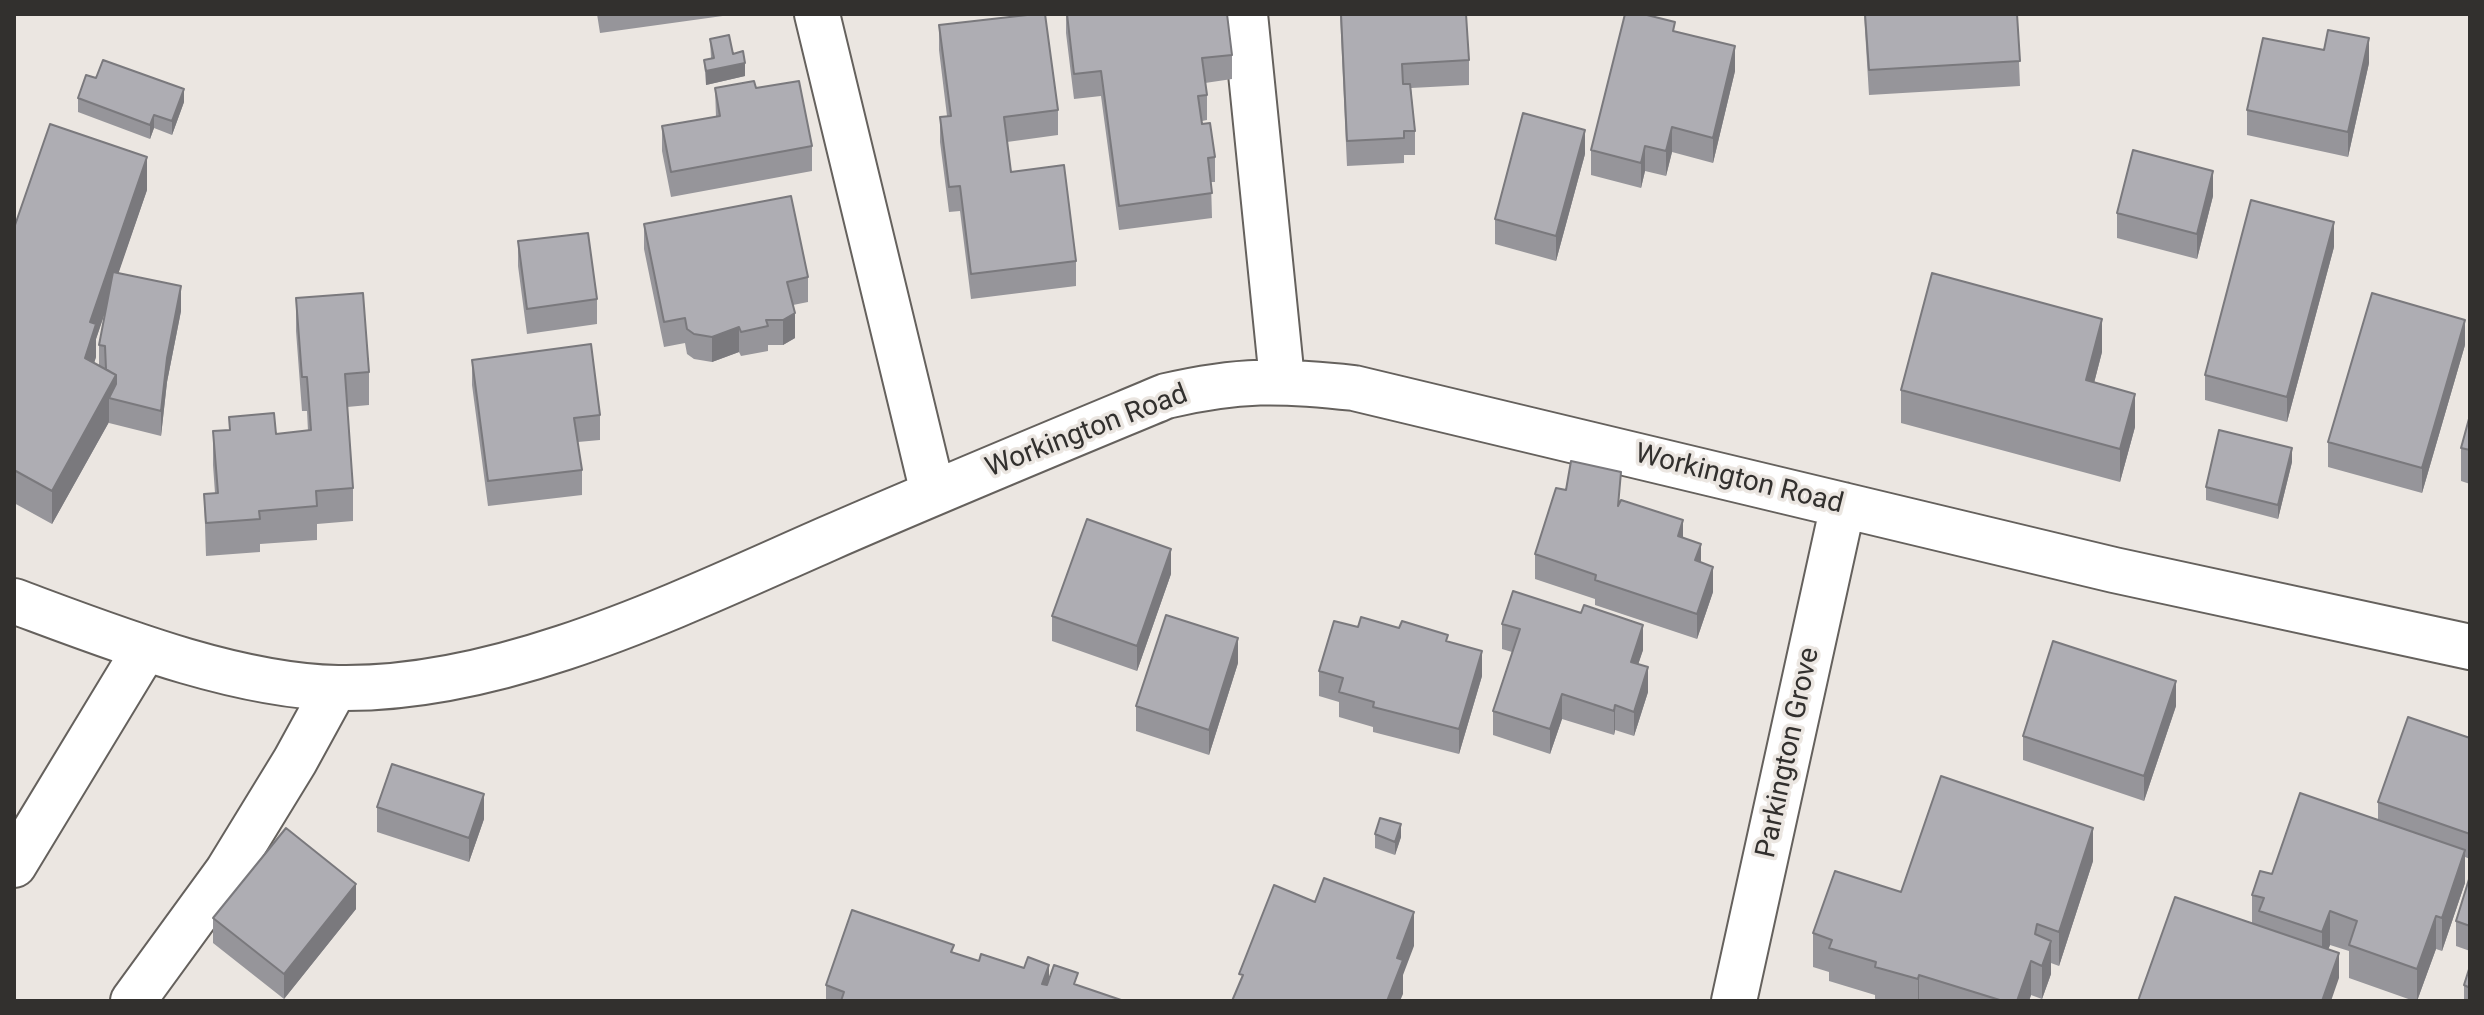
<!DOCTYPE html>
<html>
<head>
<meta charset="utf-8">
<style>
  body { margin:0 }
  #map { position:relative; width:2484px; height:1015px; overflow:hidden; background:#ebe6e1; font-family:Roboto,sans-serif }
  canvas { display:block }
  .frame { position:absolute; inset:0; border:16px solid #32302e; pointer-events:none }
</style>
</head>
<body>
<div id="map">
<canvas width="2484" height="1015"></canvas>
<div class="frame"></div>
</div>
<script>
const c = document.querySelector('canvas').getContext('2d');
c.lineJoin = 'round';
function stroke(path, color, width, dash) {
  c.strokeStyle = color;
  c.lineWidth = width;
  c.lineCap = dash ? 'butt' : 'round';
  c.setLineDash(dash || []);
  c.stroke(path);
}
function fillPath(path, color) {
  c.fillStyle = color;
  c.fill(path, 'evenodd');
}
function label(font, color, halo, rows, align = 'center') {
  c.font = font + ' Roboto,sans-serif';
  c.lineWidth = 7;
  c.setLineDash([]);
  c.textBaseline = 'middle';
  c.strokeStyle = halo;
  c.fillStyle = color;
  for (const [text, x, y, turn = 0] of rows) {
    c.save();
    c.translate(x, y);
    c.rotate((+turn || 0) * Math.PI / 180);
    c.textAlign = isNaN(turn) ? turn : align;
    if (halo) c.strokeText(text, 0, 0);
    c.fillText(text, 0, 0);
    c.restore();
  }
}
const minor = new Path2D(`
  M 817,14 L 933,493
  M 1245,14 L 1282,380
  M 14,601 C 111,637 234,686 338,688 C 503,691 679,604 827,539 C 939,490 1053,443 1166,396 C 1239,379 1280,380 1354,388 L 2114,570 L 2470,647
  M 14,865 L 145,649
  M 133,1001 L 227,872 L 295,761 L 335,688
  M 1734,1001 L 1843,505`);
const wall = new Path2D(`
  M 597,14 L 737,14 L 600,33 Z
  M 1066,14 L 1227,14 L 1232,55 L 1232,79 L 1205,83 L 1207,95 L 1207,120 L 1202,121 L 1215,157 L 1215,182 L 1211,182 L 1212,218 L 1119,230 L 1101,96 L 1074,99 L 1066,33 Z
  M 1340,14 L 1466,14 L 1469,60 L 1469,85 L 1411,88 L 1415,131 L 1415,155 L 1404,155 L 1404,163 L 1347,166 Z
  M 1864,14 L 2017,14 L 2020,86 L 1869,95 Z
  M 939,25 L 1058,110 L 1058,135 L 1007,142 L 1011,172 L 1076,261 L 1076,286 L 971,299 L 960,211 L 949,212 L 940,142 L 940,117 L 947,116 L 939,50 Z
  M 1675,31 L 1735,71 L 1713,163 L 1672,152 L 1666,176 L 1645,171 L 1641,188 L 1591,175 L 1591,150 Z
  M 710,39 L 745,76 L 706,85 L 704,60 L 711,58 Z
  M 2369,63 L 2348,157 L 2247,135 L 2247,110 Z
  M 715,88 L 756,88 L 812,146 L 812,171 L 671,197 L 662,151 L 662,126 L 716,117 Z
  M 78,98 L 184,102 L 172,135 L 154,128 L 150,139 L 78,112 Z
  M 1585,154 L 1556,261 L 1495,244 L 1495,219 Z
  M 147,190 L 118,273 L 181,311 L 167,382 L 161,436 L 109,423 L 109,422 L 52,524 L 14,503 L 14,228 ZM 105,312 L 99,345 L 99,365 L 94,363 L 96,357 L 96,339 Z
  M 2213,196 L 2197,259 L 2117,238 L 2117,213 Z
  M 644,224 L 808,277 L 808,302 L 793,305 L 795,338 L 783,345 L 768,345 L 768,351 L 741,356 L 739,352 L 712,362 L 694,359 L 687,354 L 685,343 L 664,347 L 644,249 Z
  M 518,241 L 597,299 L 597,324 L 527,334 L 518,266 Z
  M 2334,247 L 2287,422 L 2205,400 L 2205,375 Z
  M 296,298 L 369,372 L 369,405 L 347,407 L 353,488 L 353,521 L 317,524 L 317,540 L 260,544 L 260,552 L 206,556 L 204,494 L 215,493 L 213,465 L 213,431 L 229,430 L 229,417 L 276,434 L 308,431 L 307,411 L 302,411 L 296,331 Z
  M 2465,345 L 2422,493 L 2328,467 L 2328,442 Z
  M 2102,352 L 2094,383 L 2135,427 L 2120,482 L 1901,423 L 1901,390 Z
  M 472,360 L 600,415 L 600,440 L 578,442 L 582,470 L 582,495 L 488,506 L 472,385 Z
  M 2470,415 L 2470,484 L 2461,481 L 2461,448 Z
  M 2292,462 L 2278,519 L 2206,500 L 2206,487 Z
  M 1621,501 L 1683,537 L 1701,562 L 1713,592 L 1697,639 L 1595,605 L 1595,599 L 1535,579 L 1535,554 Z
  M 1171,574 L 1137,671 L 1052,641 L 1052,616 Z
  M 1502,624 L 1643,650 L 1638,664 L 1648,692 L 1634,736 L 1615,730 L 1614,735 L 1562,719 L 1550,754 L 1493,735 L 1493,711 L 1512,652 L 1502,649 Z
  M 1358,627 L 1399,628 L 1448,641 L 1482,676 L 1459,754 L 1373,732 L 1373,727 L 1339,717 L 1339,702 L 1319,696 L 1319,671 Z
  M 1238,663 L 1209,755 L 1136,731 L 1136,706 Z
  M 2176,706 L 2144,801 L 2023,760 L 2023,736 Z
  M 2470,738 L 2470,859 L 2465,857 L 2465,883 L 2442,951 L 2436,949 L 2417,1001 L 2414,1001 L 2349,978 L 2349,951 L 2330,945 L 2328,949 L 2339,978 L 2252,923 L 2252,895 L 2272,874 L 2378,820 L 2378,802 Z
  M 377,807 L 484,819 L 469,862 L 377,832 Z
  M 1375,834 L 1401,837 L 1395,855 L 1375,848 Z
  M 2093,861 L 2059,966 L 2051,963 L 2051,974 L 2042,999 L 2031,995 L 2029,1001 L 1879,1001 L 1875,1000 L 1875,995 L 1829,981 L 1829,972 L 1813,967 L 1813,933 L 1901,892 Z
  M 2470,876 L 2470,951 L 2456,946 L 2456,921 Z
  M 356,909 L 284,999 L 213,943 L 213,918 Z
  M 954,953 L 979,961 L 1049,980 L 1078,986 L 1124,1001 L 826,1001 L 826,985 Z
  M 2470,966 L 2470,1001 L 2464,1001 L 2464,985 Z`);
const shadedWall = new Path2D(`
  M 2369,38 L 2369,63 L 2348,157 L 2348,132 Z
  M 1735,46 L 1735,71 L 1713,163 L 1713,138 Z
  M 745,63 L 745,76 L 706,85 L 706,71 Z
  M 184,89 L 184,102 L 172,135 L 172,121 Z
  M 154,115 L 154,128 L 150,139 L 150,125 Z
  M 1672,127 L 1672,152 L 1666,176 L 1666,151 Z
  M 1585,130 L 1585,154 L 1556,261 L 1556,236 Z
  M 1645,146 L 1645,171 L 1641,188 L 1641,163 Z
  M 147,157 L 147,190 L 96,339 L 96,357 L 85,391 L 85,358 L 90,322 Z
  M 2213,171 L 2213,196 L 2197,259 L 2197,234 Z
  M 2334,222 L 2334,247 L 2287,422 L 2287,397 Z
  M 181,286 L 181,311 L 167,382 L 161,436 L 161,411 L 167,358 Z
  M 795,313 L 795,338 L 783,345 L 783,320 Z
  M 2102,319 L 2102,352 L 2086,414 L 2086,380 Z
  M 2465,320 L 2465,345 L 2422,493 L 2422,468 Z
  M 739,327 L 739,352 L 712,362 L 712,337 Z
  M 116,375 L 116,400 L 109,398 L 109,422 L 52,524 L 52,491 Z
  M 2135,394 L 2135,427 L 2120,482 L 2120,449 Z
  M 2292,448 L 2292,462 L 2278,519 L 2278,505 Z
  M 1683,520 L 1683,545 L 1678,536 Z
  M 1701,544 L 1701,569 L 1695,560 Z
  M 1171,549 L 1171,574 L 1137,671 L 1137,646 Z
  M 1713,567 L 1713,592 L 1697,639 L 1697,614 Z
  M 1643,625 L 1643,650 L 1631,686 L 1631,662 Z
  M 1238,638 L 1238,663 L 1209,755 L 1209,730 Z
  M 1482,651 L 1482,676 L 1459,754 L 1459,729 Z
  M 1648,667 L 1648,692 L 1634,736 L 1634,712 Z
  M 2176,681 L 2176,706 L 2144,801 L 2144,776 Z
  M 1562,694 L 1562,719 L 1550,754 L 1550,729 Z
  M 1615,705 L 1615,730 L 1614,735 L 1614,711 Z
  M 484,794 L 484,819 L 469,862 L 469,838 Z
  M 1401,824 L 1401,837 L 1395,855 L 1395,842 Z
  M 2093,828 L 2093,861 L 2059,966 L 2059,932 Z
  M 2465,850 L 2465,883 L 2442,951 L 2442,918 Z
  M 356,884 L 356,909 L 284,999 L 284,974 Z
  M 2330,911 L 2330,945 L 2322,966 L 2322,932 Z
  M 1414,912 L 1414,946 L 1403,975 L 1403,994 L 1400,1001 L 1387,1001 L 1397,958 Z
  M 2436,916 L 2436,949 L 2417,1001 L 2417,969 Z
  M 2051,941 L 2051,974 L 2042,999 L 2042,966 Z
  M 2339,953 L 2339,978 L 2331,1001 L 2322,1001 Z
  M 2031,961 L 2031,995 L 2029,1001 L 2017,1001 Z
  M 1049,965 L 1049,990 L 1042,984 Z
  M 1919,975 L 1919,1001 L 1918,1001 L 1918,979 Z`);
const building = new Path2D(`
  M 1036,14 L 1045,14 L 1058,110 L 1004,117 L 1011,172 L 1064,165 L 1076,261 L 971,274 L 960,186 L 949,187 L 940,117 L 951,116 L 939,25 Z
  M 1067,14 L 1227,14 L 1232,55 L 1202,58 L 1207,95 L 1198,96 L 1202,124 L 1210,123 L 1215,157 L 1208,158 L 1212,193 L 1119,206 L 1101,71 L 1074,74 Z
  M 1341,14 L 1466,14 L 1469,60 L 1402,64 L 1403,84 L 1410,84 L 1415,131 L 1404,131 L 1404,138 L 1347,141 Z
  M 1625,14 L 1643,14 L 1675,22 L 1673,31 L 1735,46 L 1713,138 L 1672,127 L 1666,151 L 1645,146 L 1641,163 L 1591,150 Z
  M 1865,14 L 2017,14 L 2020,61 L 1869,70 Z
  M 2328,30 L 2369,38 L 2348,132 L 2247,110 L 2263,38 L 2324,50 Z
  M 729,35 L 733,54 L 743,51 L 745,63 L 706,71 L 704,60 L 714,58 L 710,39 Z
  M 103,60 L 184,89 L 172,121 L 154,115 L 150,125 L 78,98 L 86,75 L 96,78 Z
  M 754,81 L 756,88 L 799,81 L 812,146 L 671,172 L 662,126 L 720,116 L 715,88 Z
  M 1523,113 L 1585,130 L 1556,236 L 1495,219 Z
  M 50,124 L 147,157 L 90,322 L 96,324 L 85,358 L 116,375 L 52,491 L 14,470 L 14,228 Z
  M 2133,150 L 2213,171 L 2197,234 L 2117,213 Z
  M 791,196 L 808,277 L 787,282 L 795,313 L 783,320 L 766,320 L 768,326 L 741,332 L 739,327 L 712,337 L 694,334 L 687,329 L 685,318 L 664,322 L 644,224 Z
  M 2251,200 L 2334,222 L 2287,397 L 2205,375 Z
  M 588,233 L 597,299 L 527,309 L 518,241 Z
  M 113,272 L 181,286 L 167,358 L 161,411 L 109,398 L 116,384 L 116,375 L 106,369 L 105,346 L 99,345 Z
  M 1932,273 L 2102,319 L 2086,380 L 2135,394 L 2120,449 L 1901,390 Z
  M 363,293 L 369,372 L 345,374 L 353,488 L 316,491 L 317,506 L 259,511 L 260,519 L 206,523 L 204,494 L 218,493 L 213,431 L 230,430 L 229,417 L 274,413 L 276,434 L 311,430 L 307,377 L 302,377 L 296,298 Z
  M 2372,293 L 2465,320 L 2422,468 L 2328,442 Z
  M 591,344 L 600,415 L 574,418 L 582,470 L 488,481 L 472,360 Z
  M 2470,415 L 2470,450 L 2461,448 Z
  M 2219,430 L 2292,448 L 2278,505 L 2206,487 Z
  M 1571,461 L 1621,472 L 1618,506 L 1621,500 L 1683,520 L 1678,536 L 1701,544 L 1695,560 L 1713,567 L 1697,614 L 1595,580 L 1596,575 L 1535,554 L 1556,488 L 1566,490 Z
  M 1087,519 L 1171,549 L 1137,646 L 1052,616 Z
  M 1513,591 L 1581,613 L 1584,605 L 1643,625 L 1631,662 L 1648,667 L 1634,712 L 1615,705 L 1614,711 L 1562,694 L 1550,729 L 1493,711 L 1520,629 L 1502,624 Z
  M 1166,615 L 1238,638 L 1209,730 L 1136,706 Z
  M 1361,617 L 1399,628 L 1402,621 L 1448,635 L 1446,641 L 1482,651 L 1459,729 L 1373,707 L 1374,702 L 1339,692 L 1343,678 L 1319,671 L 1334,621 L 1358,627 Z
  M 2053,641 L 2176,681 L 2144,776 L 2023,736 Z
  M 2408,717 L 2470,738 L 2470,834 L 2378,802 Z
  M 392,764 L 484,794 L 469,838 L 377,807 Z
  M 1941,776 L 2093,828 L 2059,932 L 2037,924 L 2035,934 L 2051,941 L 2042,966 L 2031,961 L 2017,1001 L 2003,1001 L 1919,975 L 1918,979 L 1875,967 L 1876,962 L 1829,948 L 1832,940 L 1813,933 L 1835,871 L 1901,892 Z
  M 2300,793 L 2465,850 L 2442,918 L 2436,916 L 2417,969 L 2349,945 L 2357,921 L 2330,911 L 2322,932 L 2259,911 L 2264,898 L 2252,895 L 2260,871 L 2272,874 Z
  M 1380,818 L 1401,824 L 1395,842 L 1375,834 Z
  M 286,828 L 356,884 L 284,974 L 213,918 Z
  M 2470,876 L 2470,926 L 2456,921 Z
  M 1324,878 L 1414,912 L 1397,958 L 1403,960 L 1387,1001 L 1232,1001 L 1243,975 L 1239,974 L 1274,885 L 1315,902 Z
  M 2175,897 L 2339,953 L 2322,1001 L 2138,1001 Z
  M 852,910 L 954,945 L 951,952 L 979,961 L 981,954 L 1024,968 L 1028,957 L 1049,965 L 1042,984 L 1047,985 L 1054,965 L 1078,973 L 1074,984 L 1124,1001 L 841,1001 L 844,992 L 826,985 Z
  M 2470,966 L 2470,988 L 2464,985 Z`);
const streetNames = [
  ["Workington Road",1087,432,-21],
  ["Workington Road",1739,480,14],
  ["Parkington Grove",1789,753,-78]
];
stroke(minor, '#65615d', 48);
stroke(minor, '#fff', 44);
fillPath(wall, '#96959a');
fillPath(shadedWall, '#7a797d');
fillPath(building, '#aeadb3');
stroke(building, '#7a797d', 2);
label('28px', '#32302e', '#ebe6e1', streetNames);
</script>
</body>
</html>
